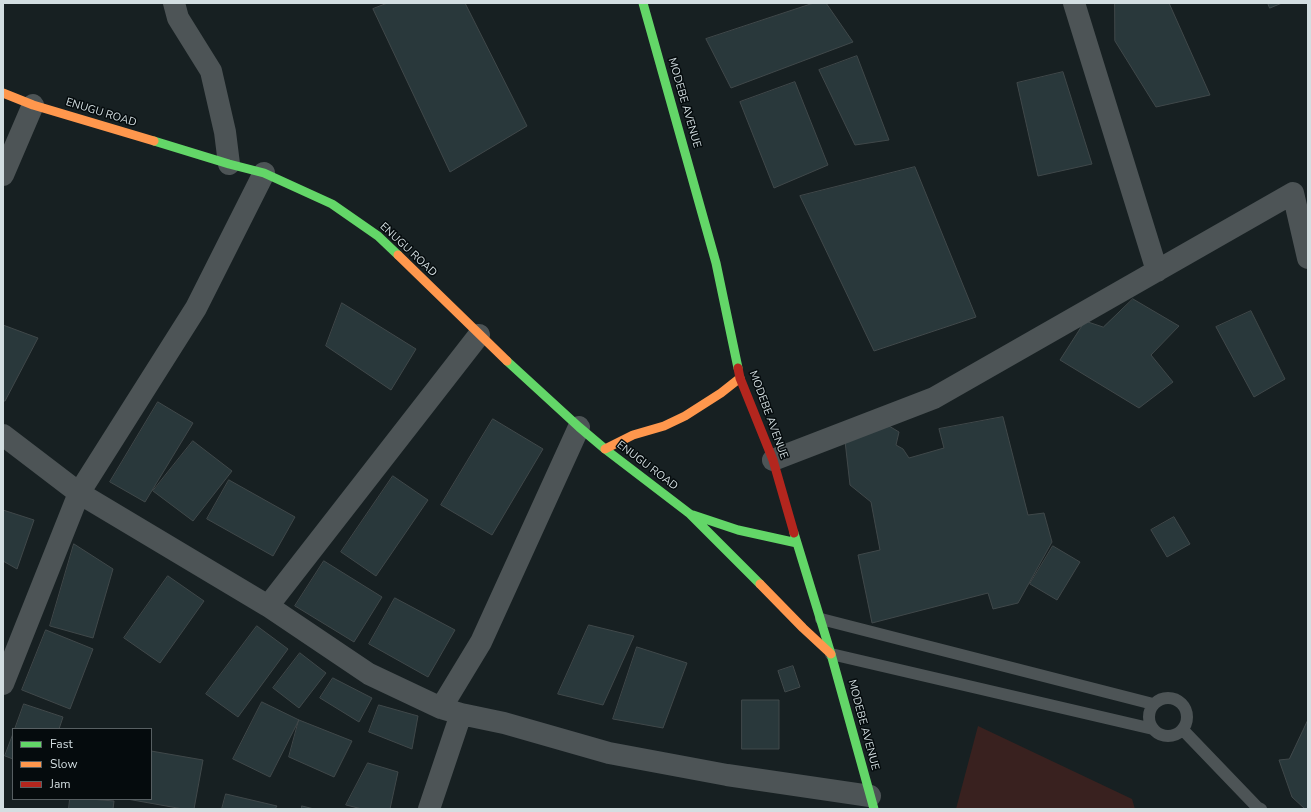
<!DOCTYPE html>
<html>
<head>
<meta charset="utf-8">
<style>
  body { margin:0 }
  #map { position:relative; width:1311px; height:812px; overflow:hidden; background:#172022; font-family:"Nunito Sans",sans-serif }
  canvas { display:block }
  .frame { position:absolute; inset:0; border:4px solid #d3dee1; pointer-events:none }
  .legend { position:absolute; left:12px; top:728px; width:140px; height:72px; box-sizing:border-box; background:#050b0d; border:1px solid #575f62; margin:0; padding:5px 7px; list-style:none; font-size:12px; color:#d3dee1 }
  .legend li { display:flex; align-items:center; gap:8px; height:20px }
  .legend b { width:20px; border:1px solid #575f62 }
</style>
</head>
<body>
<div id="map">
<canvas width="1311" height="812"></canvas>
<div class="frame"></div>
<ul class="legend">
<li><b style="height:5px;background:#63d668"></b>Fast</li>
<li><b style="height:5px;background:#ff974d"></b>Slow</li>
<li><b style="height:5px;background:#b3261e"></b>Jam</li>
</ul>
</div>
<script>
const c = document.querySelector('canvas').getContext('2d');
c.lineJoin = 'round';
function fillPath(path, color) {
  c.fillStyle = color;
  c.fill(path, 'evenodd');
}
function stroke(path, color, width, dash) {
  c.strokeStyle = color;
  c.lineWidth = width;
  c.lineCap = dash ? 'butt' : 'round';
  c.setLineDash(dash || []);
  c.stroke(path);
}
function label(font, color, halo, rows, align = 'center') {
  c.font = font + ' "Nunito Sans",sans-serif';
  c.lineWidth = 3;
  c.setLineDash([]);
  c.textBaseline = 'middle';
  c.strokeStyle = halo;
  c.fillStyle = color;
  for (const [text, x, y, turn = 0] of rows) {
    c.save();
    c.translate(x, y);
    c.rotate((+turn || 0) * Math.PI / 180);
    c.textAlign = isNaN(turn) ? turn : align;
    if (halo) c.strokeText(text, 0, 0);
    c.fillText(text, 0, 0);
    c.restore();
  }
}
const green = new Path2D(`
  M 978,726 L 1132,799 L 1135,809 L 956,809 Z`);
const building = new Path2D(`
  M 388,3 L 465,3 L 527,126 L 450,172 L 373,9 Z
  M 814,3 L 826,3 L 853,42 L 731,88 L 706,39 Z
  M 1115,3 L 1169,3 L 1210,95 L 1156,107 L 1115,41 Z
  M 1268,3 L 1282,3 L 1270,8 Z
  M 857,56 L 889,140 L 855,145 L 819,70 Z
  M 1063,72 L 1092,164 L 1038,176 L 1017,83 Z
  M 795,82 L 828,165 L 774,188 L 740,102 Z
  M 915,167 L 976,317 L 874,351 L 800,196 Z
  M 1133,299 L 1179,326 L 1151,355 L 1173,382 L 1139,408 L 1060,360 L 1085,321 L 1103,327 Z
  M 342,303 L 416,349 L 391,390 L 326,346 Z
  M 1251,311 L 1285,379 L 1254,397 L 1216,327 Z
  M 3,325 L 38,338 L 5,401 L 3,401 Z
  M 158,402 L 193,423 L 145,502 L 110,482 Z
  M 1003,417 L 1028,515 L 1044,513 L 1052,542 L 1018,603 L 993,609 L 988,593 L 872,623 L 858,555 L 880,550 L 871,502 L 850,485 L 845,441 L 889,426 L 899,432 L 896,445 L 903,449 L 909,458 L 944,448 L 939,429 Z
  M 493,419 L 543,449 L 492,535 L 441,505 Z
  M 193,441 L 232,471 L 193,521 L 153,491 Z
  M 393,476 L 428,500 L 376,576 L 341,552 Z
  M 229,480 L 295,517 L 273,556 L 207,519 Z
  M 3,510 L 34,520 L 17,569 L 3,561 Z
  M 1174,517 L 1190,544 L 1167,557 L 1151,530 Z
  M 74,544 L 113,569 L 93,638 L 50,626 Z
  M 1053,546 L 1080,562 L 1057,600 L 1030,584 Z
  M 324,561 L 382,597 L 354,642 L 295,606 Z
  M 168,576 L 204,601 L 160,663 L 124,638 Z
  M 395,598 L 455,630 L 428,677 L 369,644 Z
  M 589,625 L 634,636 L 603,705 L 558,694 Z
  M 257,626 L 288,649 L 238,717 L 206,694 Z
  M 46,630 L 93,649 L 70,709 L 22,690 Z
  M 637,647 L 687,663 L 663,728 L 613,719 Z
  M 300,653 L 326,673 L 299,708 L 273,688 Z
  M 793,666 L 800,687 L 785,692 L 778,671 Z
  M 333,678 L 372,698 L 359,722 L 320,698 Z
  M 742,700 L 779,700 L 779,749 L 742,749 Z
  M 262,702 L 299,720 L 270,777 L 233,759 Z
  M 24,704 L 63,717 L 59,729 L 15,729 Z
  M 379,705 L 418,716 L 412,749 L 369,732 Z
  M 299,720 L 352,741 L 334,777 L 289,757 Z
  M 1308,720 L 1308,809 L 1305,809 L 1292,797 L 1279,760 L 1289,759 Z
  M 13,734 L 13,759 L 5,756 Z
  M 151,751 L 203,760 L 194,809 L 183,809 L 127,799 L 151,799 Z
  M 368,763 L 398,772 L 390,809 L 362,809 L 346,805 Z
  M 226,794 L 277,806 L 275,809 L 222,809 Z
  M 70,799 L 90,799 L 114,801 L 113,809 L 69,809 Z
  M 302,806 L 314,809 L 302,809 Z`);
const lane = new Path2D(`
  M 821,619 L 1153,704
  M 831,654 L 1153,729
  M1149 717a19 19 0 1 1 38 0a19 19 0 1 1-38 0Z
  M 1183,730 L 1257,807 L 1261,809`);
const street = new Path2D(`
  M 174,3 L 178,18 L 211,71 L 225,132 L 229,164
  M 1074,3 L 1157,271
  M 3,175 L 33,105
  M 3,435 L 79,493 L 268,606 L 369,674 L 441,708 L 461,714 L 504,723 L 609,753 L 727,775 L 870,796
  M 773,460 L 934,398 L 1293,193 L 1308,258
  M 268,606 L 479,335
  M 3,684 L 79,493 L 196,308 L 264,173
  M 441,708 L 481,642 L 579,427
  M 429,809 L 461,714`);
const fast = new Path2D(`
  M 643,3 L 716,263 L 738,368
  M 154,141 L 229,164 L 264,173 L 332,204 L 378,236 L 398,255
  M 507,361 L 579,427 L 605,449 L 690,514 L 760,584
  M 693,515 L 738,530 L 797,543
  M 794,533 L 831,654 L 874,809`);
const slow = new Path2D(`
  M 3,93 L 33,105 L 154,141
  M 398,255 L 507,361
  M 605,449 L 633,435 L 664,426 L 685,416 L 721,393 L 740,378
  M 760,584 L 803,628 L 831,654`);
const jam = new Path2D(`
  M 738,368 L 740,378 L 773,460 L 794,533`);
const streetNames = [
  ["MODEBE AVENUE",684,103,74],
  ["ENUGU ROAD",101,113,17],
  ["ENUGU ROAD",408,250,43],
  ["MODEBE AVENUE",768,415,70],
  ["ENUGU ROAD",647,466,37],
  ["MODEBE AVENUE",863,725,75]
];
fillPath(green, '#39211f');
fillPath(building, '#29383b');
stroke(building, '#40484a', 1);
stroke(lane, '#4d5456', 12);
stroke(street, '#4d5456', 22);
stroke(fast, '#63d668', 9);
stroke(slow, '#ff974d', 9);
stroke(jam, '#b3261e', 9);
label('11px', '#d3dee1', '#050b0d', streetNames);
</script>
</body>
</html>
